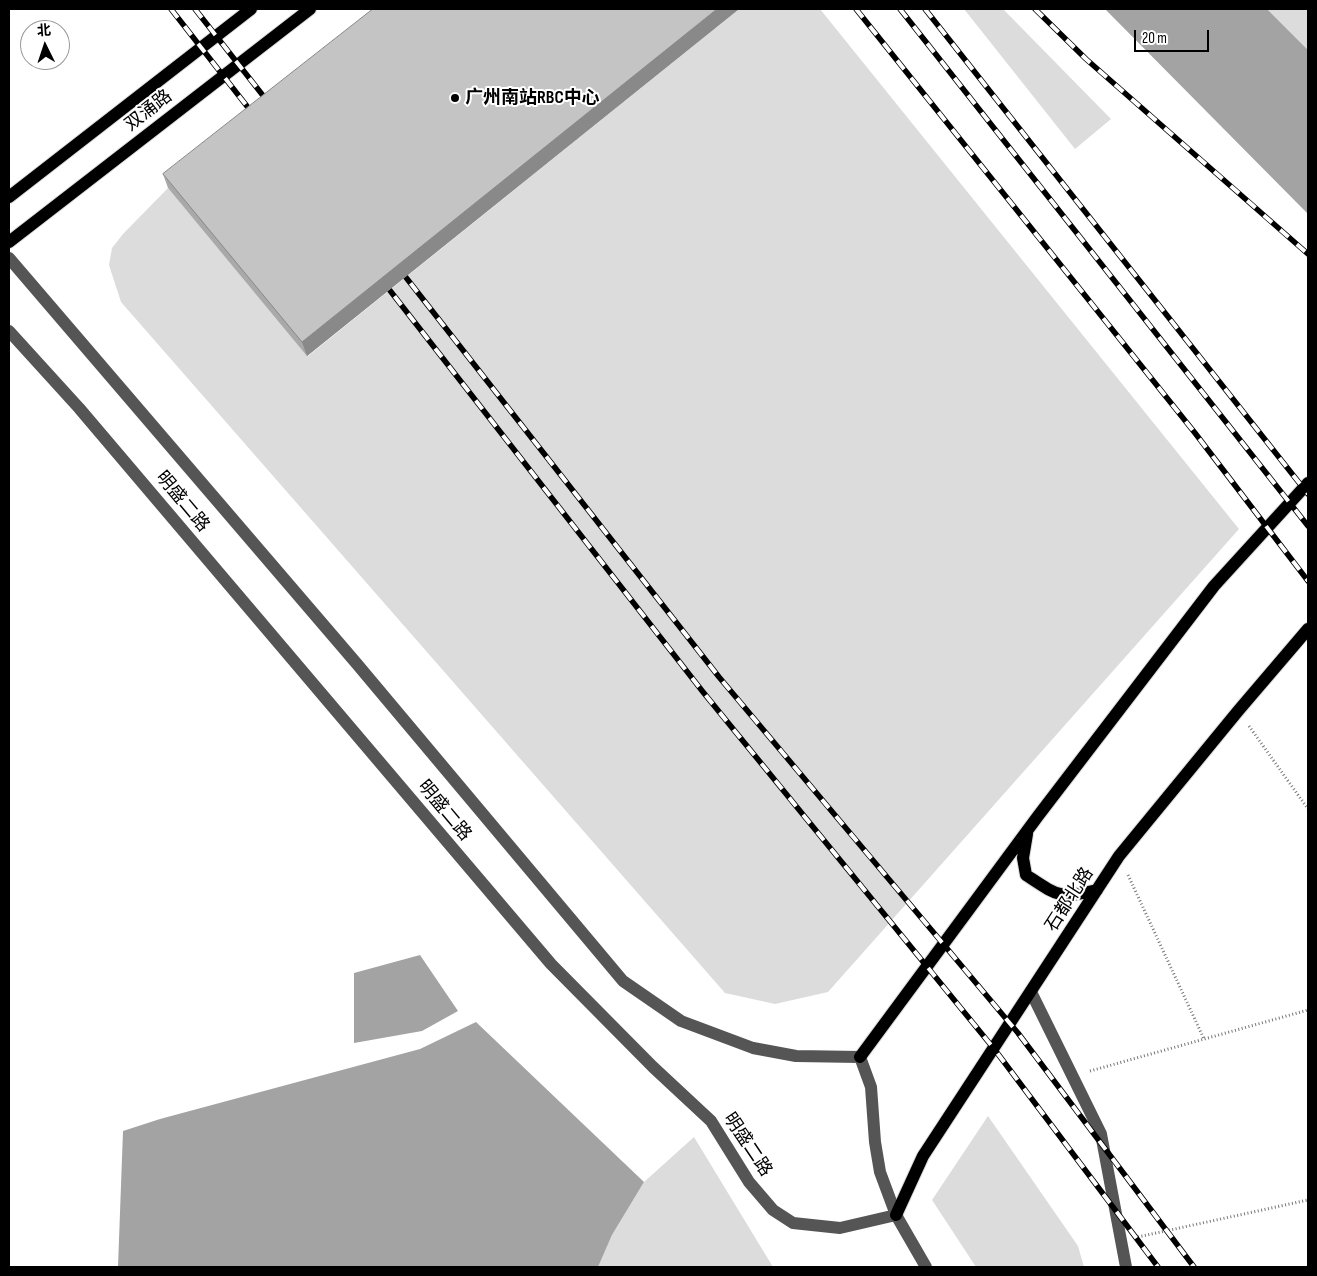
<!DOCTYPE html>
<html>
<head>
<meta charset="utf-8">
<style>
  body { margin:0 }
  #map { position:relative; width:1317px; height:1276px; overflow:hidden; background:#fff; font-family:"Sofia Sans Condensed","Noto Sans SC",sans-serif }
  canvas { display:block }
  .frame { position:absolute; inset:0; border:10px solid #000; pointer-events:none }
  .north { position:absolute; left:20px; top:20px; width:50px; height:50px; box-sizing:border-box; background:#fff; border:1px solid #999; border-radius:50%; rotate:356deg; font-size:14px; font-weight:700; line-height:20px; text-align:center; color:#000 }
  .north::after { content:''; display:block; margin:auto; width:18px; height:22px; background:#000; clip-path:polygon(50% 0,100% 100%,50% 72%,0 100%) }
  .scale { position:absolute; left:1134px; top:30px; width:75px; height:22px; box-sizing:border-box; border:2px solid #000; border-top:0; padding-left:6px; font-size:15px; line-height:18px; white-space:nowrap; color:#000; -webkit-text-stroke:4px #fff; paint-order:stroke }
</style>
</head>
<body>
<div id="map">
<canvas width="1317" height="1276"></canvas>
<div class="frame"></div>
<div class="north">北</div>
<div class="scale">20 m</div>
</div>
<script>
const c = document.querySelector('canvas').getContext('2d');
c.lineJoin = 'round';
function fillPath(path, color) {
  c.fillStyle = color;
  c.fill(path, 'evenodd');
}
function stroke(path, color, width, dash) {
  c.strokeStyle = color;
  c.lineWidth = width;
  c.lineCap = dash ? 'butt' : 'round';
  c.setLineDash(dash || []);
  c.stroke(path);
}
function label(font, color, halo, rows, align = 'center') {
  c.font = font + ' "Sofia Sans Condensed","Noto Sans SC",sans-serif';
  c.lineWidth = 4;
  c.setLineDash([]);
  c.textBaseline = 'middle';
  c.strokeStyle = halo;
  c.fillStyle = color;
  for (const [text, x, y, turn = 0] of rows) {
    c.save();
    c.translate(x, y);
    c.rotate((+turn || 0) * Math.PI / 180);
    c.textAlign = isNaN(turn) ? turn : align;
    if (halo) c.strokeText(text, 0, 0);
    c.fillText(text, 0, 0);
    c.restore();
  }
}
const green = new Path2D(`
  M 739,9 L 820,9 L 1239,529 L 828,992 L 775,1004 L 725,993 L 121,302 L 109,265 L 112,248 L 123,234 L 168,188 L 308,356 Z
  M 964,9 L 1003,9 L 1111,119 L 1075,149 Z
  M 1267,9 L 1308,9 L 1308,50 Z
  M 988,1116 L 1078,1246 L 1084,1267 L 976,1267 L 932,1200 Z
  M 694,1137 L 773,1267 L 598,1267 L 612,1235 L 644,1182 Z`);
const water = new Path2D(`
  M 1105,9 L 1267,9 L 1308,50 L 1308,214 Z
  M 420,955 L 458,1011 L 422,1031 L 354,1043 L 354,973 Z
  M 476,1022 L 644,1182 L 612,1235 L 598,1267 L 118,1267 L 123,1131 L 160,1119 L 420,1049 Z`);
const path = new Path2D(`
  M 1249,726 L 1308,809
  M 1128,875 L 1204,1039
  M 1090,1071 L 1308,1010
  M 1138,1237 L 1308,1200`);
const minor = new Path2D(`
  M 9,258 L 357,664 L 623,981 L 681,1021 L 753,1048 L 796,1056 L 860,1057 L 871,1087 L 875,1142 L 880,1172 L 896,1215 L 926,1267
  M 9,331 L 79,408 L 551,964 L 653,1067 L 711,1121 L 749,1182 L 773,1210 L 793,1223 L 840,1228 L 896,1215
  M 1031,992 L 1101,1134 L 1126,1267`);
const major = new Path2D(`
  M 9,197 L 251,9
  M 9,242 L 310,9
  M 1027,834 L 1023,858 L 1026,875 C 1058,896 1059,899 1097,890
  M 860,1057 L 1038,816 L 1214,586 L 1308,483
  M 896,1215 L 923,1156 L 1119,856 L 1238,711 L 1308,629`);
const rail = new Path2D(`
  M 171,9 L 257,119
  M 195,9 L 272,107
  M 856,9 L 1195,433 L 1308,581
  M 900,9 L 1308,526
  M 925,9 L 1308,494
  M 1035,9 L 1086,59 L 1308,254
  M 397,266 L 719,677 L 1018,1033 L 1194,1267
  M 381,279 L 703,692 L 995,1050 L 1158,1267`);
const wall = new Path2D(`
  M 373,9 L 739,9 L 307,356 L 168,188 L 163,174 Z`);
const shadedWall = new Path2D(`
  M 717,9 L 739,9 L 307,356 L 302,342 Z`);
const building = new Path2D(`
  M 373,9 L 717,9 L 302,342 L 163,174 Z`);
const markers = [
  [455,98,5,"#000"]
];
const poiNames = [
  ["广州南站RBC中心",465,98]
];
const streetNames = [
  ["双涌路",149,111,-38],
  ["明盛二路",182,502,50],
  ["明盛二路",444,811,50],
  ["石都北路",1070,900,-57],
  ["明盛二路",747,1145,56]
];
fillPath(green, '#dcdcdc');
fillPath(water, '#a3a3a3');
stroke(major, '#dbdbdb', 14);
stroke(path, '#777', 3, [1, 2.5]);
stroke(minor, '#555', 12);
stroke(major, '#000', 12);
stroke(rail, '#000', 5.5);
stroke(rail, '#fff', 4, [11]);
fillPath(wall, '#a9a9a9');
fillPath(shadedWall, '#898989');
fillPath(building, '#c4c4c4');
stroke(building, '#898989', 1);
for (const [x, y, r, color] of markers) {
  const dot = new Path2D();
  dot.arc(x, y, r, 0, 2 * Math.PI);
  c.fillStyle = color;
  c.fill(dot);
  stroke(dot, '#fff', 2);
}
label('bold 18px', '#000', '#fff', poiNames, 'left');
label('18px', '#000', '#fff', streetNames);
</script>
</body>
</html>
